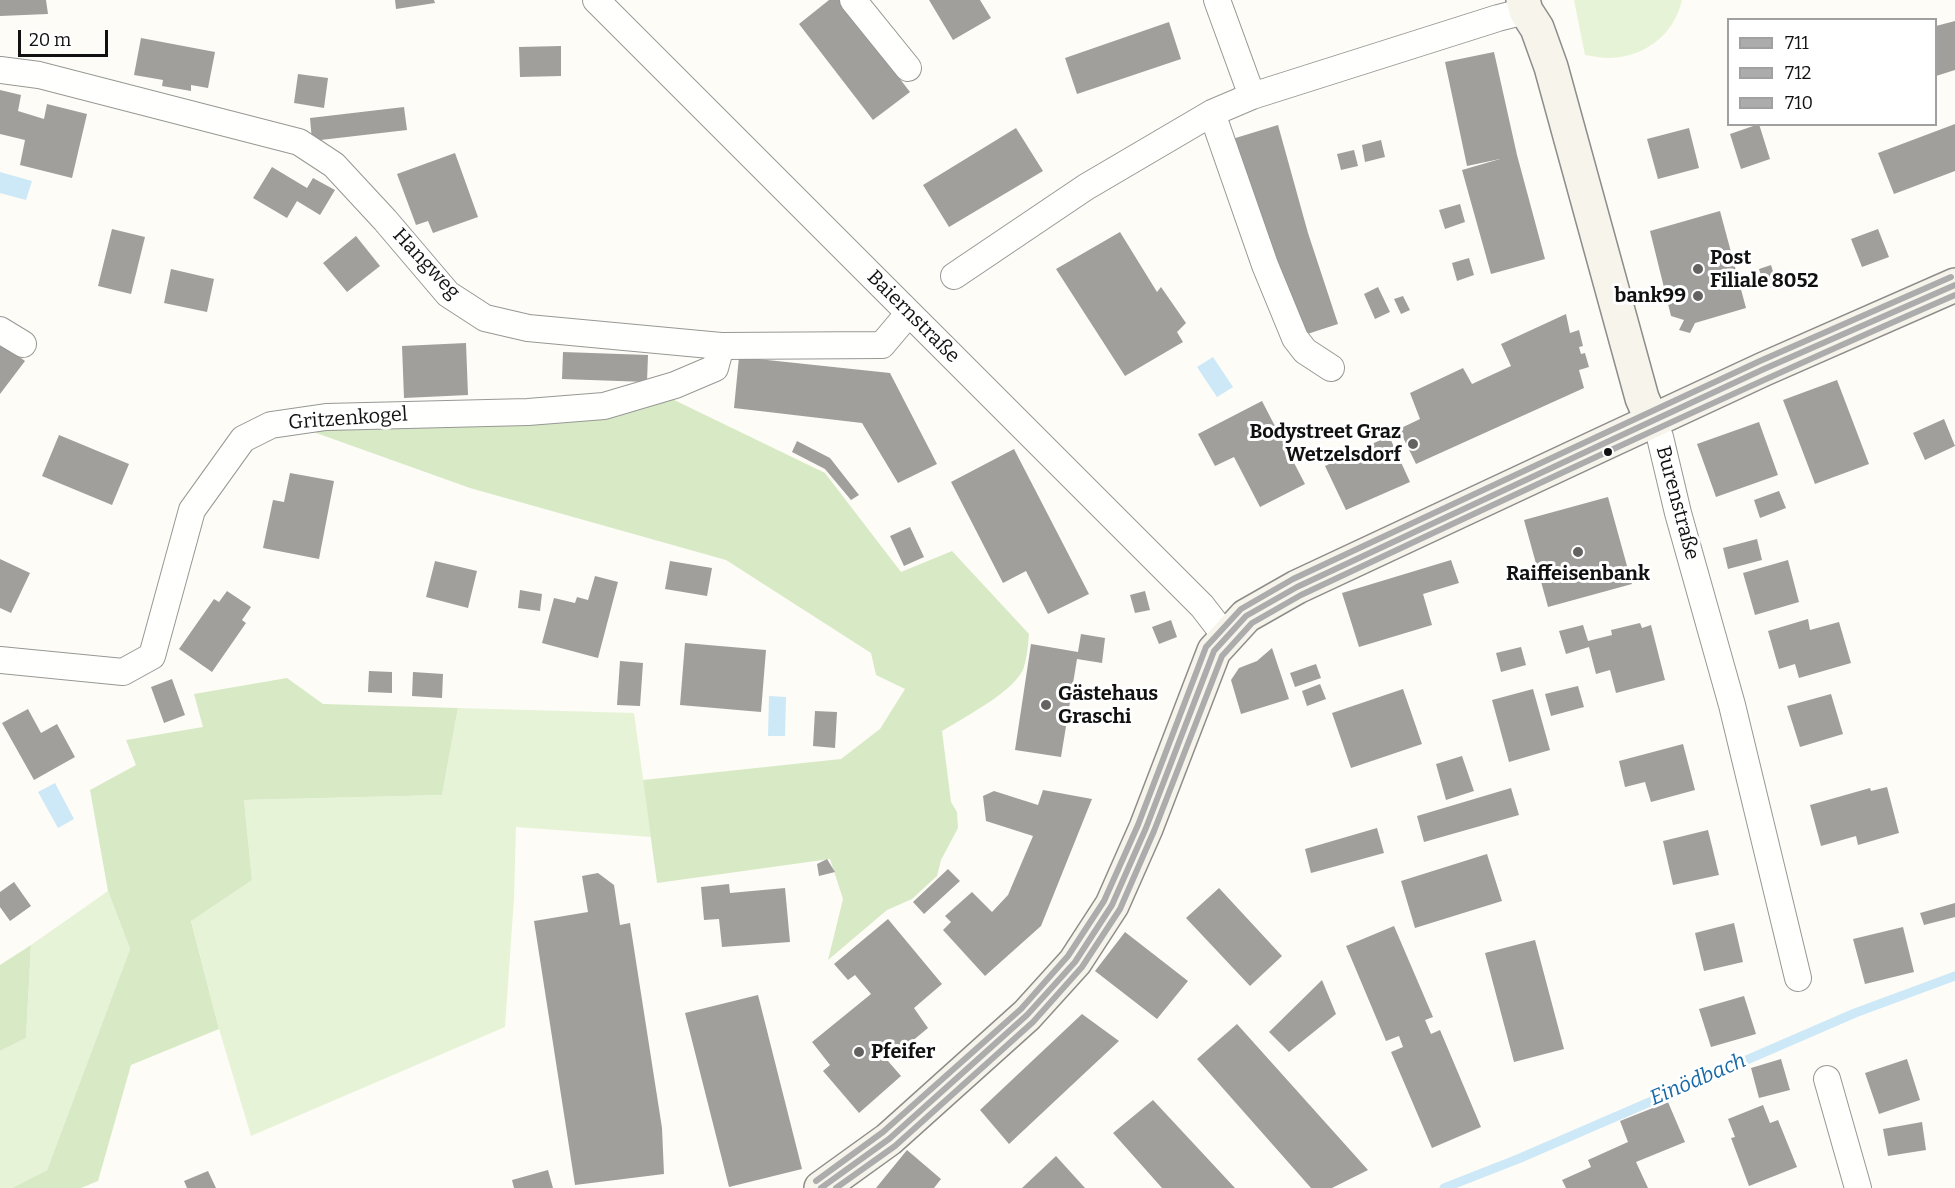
<!DOCTYPE html>
<html>
<head>
<meta charset="utf-8">
<style>
  body { margin:0 }
  #map { position:relative; width:1955px; height:1188px; overflow:hidden; background:#fdfcf7; font-family:Bitter,serif }
  canvas { display:block }
  .legend { position:absolute; left:1727px; top:18px; width:210px; height:108px; box-sizing:border-box; background:#fff; border:2px solid #a0a0a0; margin:0; padding:8px 10px; list-style:none; font-size:18px; color:#111 }
  .legend li { display:flex; align-items:center; gap:12px; height:30px }
  .legend b { width:30px; border:2px solid #a0a0a0 }
  .scale { position:absolute; left:18px; top:30px; width:90px; height:27px; box-sizing:border-box; border:3px solid #111; border-top:0; padding-left:8px; font-size:18px; line-height:21px; white-space:nowrap; color:#111; -webkit-text-stroke:4px #fff; paint-order:stroke }
</style>
</head>
<body>
<div id="map">
<canvas width="1955" height="1188"></canvas>
<ul class="legend">
<li><b style="height:8px;background:#acacac"></b>711</li>
<li><b style="height:8px;background:#acacac"></b>712</li>
<li><b style="height:8px;background:#acacac"></b>710</li>
</ul>
<div class="scale">20 m</div>
</div>
<script>
const c = document.querySelector('canvas').getContext('2d');
c.lineJoin = 'round';
function fillPath(path, color) {
  c.fillStyle = color;
  c.fill(path, 'evenodd');
}
function stroke(path, color, width, dash) {
  c.strokeStyle = color;
  c.lineWidth = width;
  c.lineCap = dash ? 'butt' : 'round';
  c.setLineDash(dash || []);
  c.stroke(path);
}
function label(font, color, halo, rows, align = 'center') {
  c.font = font + ' Bitter,serif';
  c.lineWidth = 6;
  c.setLineDash([]);
  c.textBaseline = 'middle';
  c.strokeStyle = halo;
  c.fillStyle = color;
  for (const [text, x, y, turn = 0] of rows) {
    c.save();
    c.translate(x, y);
    c.rotate((+turn || 0) * Math.PI / 180);
    c.textAlign = isNaN(turn) ? turn : align;
    if (halo) c.strokeText(text, 0, 0);
    c.fillText(text, 0, 0);
    c.restore();
  }
}
const green = new Path2D(`
  M 1574,0 L 1682,0 C 1674,35 1645,57 1609,58 C 1602,58 1593,56 1585,55 Z
  M 458,708 L 634,713 L 651,837 L 516,827 L 514,898 L 505,1027 L 251,1136 L 219,1029 L 191,920 L 252,880 L 244,800 L 442,795 Z
  M 108,891 L 130,949 L 47,1170 L 12,1188 L 0,1188 L 0,1051 L 26,1038 L 31,945 Z`);
const forest = new Path2D(`
  M 668,397 L 825,473 L 901,572 L 952,551 L 1029,634 C 1028,645 1027,657 1024,667 C 1017,690 963,718 942,731 L 951,802 L 957,812 L 958,828 L 941,860 L 937,876 L 912,899 L 887,910 L 828,960 L 843,899 L 830,859 L 657,883 L 643,780 L 841,759 L 880,729 L 905,689 L 876,675 L 871,653 L 726,560 L 470,488 L 305,429 Z
  M 287,678 L 323,704 L 458,708 L 442,795 L 244,800 L 252,880 L 191,921 L 219,1029 L 131,1065 L 98,1181 L 81,1188 L 12,1188 L 47,1170 L 130,949 L 108,891 L 90,790 L 136,765 L 126,740 L 203,727 L 194,694 Z
  M 31,945 L 26,1038 L 0,1051 L 0,965 Z`);
const water = new Path2D(`
  M 0,172 L 32,181 L 26,200 L 0,193 Z
  M 1213,357 L 1233,387 L 1217,397 L 1197,367 Z
  M 769,696 L 786,697 L 785,736 L 768,736 Z
  M 55,783 L 74,819 L 58,828 L 38,792 Z`);
const stream = new Path2D(`
  M 1444,1188 L 1518,1159 L 1855,1013 L 1955,976`);
const building = new Path2D(`
  M 0,0 L 46,0 L 48,14 L 0,16 Z
  M 395,0 L 434,0 L 435,3 L 396,9 Z
  M 829,0 L 839,0 L 910,92 L 873,120 L 799,24 Z
  M 929,0 L 980,0 L 991,18 L 953,40 Z
  M 1955,21 L 1955,70 L 1936,76 L 1936,26 Z
  M 1169,22 L 1181,59 L 1077,94 L 1065,58 Z
  M 141,38 L 215,52 L 208,88 L 191,85 L 191,91 L 162,86 L 163,80 L 134,75 Z
  M 561,46 L 561,76 L 520,77 L 519,47 Z
  M 1494,52 L 1517,155 L 1545,259 L 1491,274 L 1462,170 L 1500,159 L 1467,166 L 1445,62 Z
  M 298,74 L 328,78 L 324,108 L 294,103 Z
  M 0,90 L 21,95 L 18,111 L 44,119 L 47,104 L 87,114 L 72,178 L 20,165 L 25,140 L 0,134 Z
  M 404,107 L 407,130 L 312,141 L 310,118 Z
  M 1759,124 L 1770,159 L 1741,169 L 1730,134 Z
  M 1955,124 L 1955,171 L 1894,194 L 1878,153 Z
  M 1278,125 L 1308,233 L 1338,324 L 1295,338 L 1229,140 Z
  M 1016,128 L 1043,171 L 949,227 L 923,185 Z
  M 1689,128 L 1699,168 L 1658,179 L 1647,139 Z
  M 1381,140 L 1385,157 L 1365,162 L 1362,145 Z
  M 1354,150 L 1358,166 L 1341,170 L 1337,154 Z
  M 455,153 L 478,217 L 433,233 L 428,221 L 416,225 L 397,174 Z
  M 272,167 L 307,188 L 313,178 L 335,190 L 320,215 L 297,201 L 287,218 L 253,198 Z
  M 1460,204 L 1465,222 L 1445,229 L 1439,210 Z
  M 1720,211 L 1746,308 L 1695,323 L 1690,333 L 1679,330 L 1684,320 L 1671,316 L 1650,231 Z
  M 112,229 L 145,237 L 131,294 L 98,286 Z
  M 1878,229 L 1889,257 L 1862,267 L 1851,239 Z
  M 1120,232 L 1157,292 L 1161,287 L 1186,323 L 1177,332 L 1183,342 L 1125,376 L 1056,269 Z
  M 356,236 L 380,266 L 347,292 L 323,263 Z
  M 1469,258 L 1474,275 L 1457,281 L 1452,263 Z
  M 1771,265 L 1777,285 L 1765,289 L 1759,269 Z
  M 171,269 L 214,279 L 207,312 L 164,303 Z
  M 1378,287 L 1390,312 L 1375,319 L 1364,294 Z
  M 1403,296 L 1410,310 L 1401,314 L 1394,299 Z
  M 1566,314 L 1570,333 L 1579,330 L 1583,346 L 1579,347 L 1581,354 L 1585,353 L 1589,367 L 1579,370 L 1584,388 L 1416,464 L 1399,429 L 1420,419 L 1410,393 L 1463,368 L 1472,384 L 1511,366 L 1501,344 Z
  M 0,342 L 25,361 L 0,394 Z
  M 466,343 L 468,395 L 404,398 L 402,346 Z
  M 563,352 L 648,355 L 647,382 L 562,379 Z
  M 739,357 L 890,373 L 937,464 L 898,483 L 862,423 L 734,408 Z
  M 1837,380 L 1869,464 L 1815,484 L 1783,400 Z
  M 1262,401 L 1305,484 L 1260,507 L 1234,457 L 1215,466 L 1198,434 Z
  M 1944,419 L 1955,446 L 1925,460 L 1913,433 Z
  M 1759,422 L 1778,475 L 1716,497 L 1697,444 Z
  M 59,435 L 129,464 L 112,505 L 42,476 Z
  M 1389,436 L 1410,482 L 1346,510 L 1325,466 Z
  M 797,441 L 830,458 L 859,495 L 851,500 L 825,469 L 792,452 Z
  M 1014,449 L 1089,594 L 1048,614 L 1026,571 L 1003,583 L 951,482 Z
  M 290,473 L 334,481 L 319,559 L 263,548 L 273,500 L 284,502 Z
  M 1779,491 L 1786,508 L 1760,518 L 1754,500 Z
  M 1608,497 L 1632,584 L 1548,607 L 1524,520 Z
  M 910,527 L 924,557 L 904,566 L 890,536 Z
  M 1757,539 L 1762,560 L 1728,569 L 1723,548 Z
  M 0,559 L 30,573 L 11,613 L 0,608 Z
  M 1451,560 L 1459,583 L 1423,594 L 1432,625 L 1359,647 L 1342,593 Z
  M 1788,560 L 1799,602 L 1755,615 L 1743,573 Z
  M 435,561 L 477,571 L 468,608 L 426,597 Z
  M 670,561 L 712,568 L 707,596 L 665,589 Z
  M 595,576 L 618,582 L 598,658 L 542,643 L 554,598 L 575,603 L 577,597 L 588,600 Z
  M 520,590 L 542,594 L 540,611 L 518,608 Z
  M 227,591 L 251,607 L 242,620 L 246,623 L 212,672 L 179,649 L 214,599 L 219,602 Z
  M 1145,591 L 1150,610 L 1135,613 L 1130,595 Z
  M 1808,619 L 1810,630 L 1839,622 L 1851,663 L 1799,678 L 1795,664 L 1779,669 L 1768,631 Z
  M 1171,620 L 1177,637 L 1159,644 L 1152,627 Z
  M 1640,623 L 1642,628 L 1651,625 L 1665,680 L 1616,693 L 1610,670 L 1596,674 L 1589,647 L 1566,654 L 1559,631 L 1583,625 L 1588,641 L 1612,635 L 1611,630 Z
  M 1081,634 L 1105,638 L 1102,663 L 1077,659 L 1061,757 L 1015,750 L 1031,644 L 1078,652 Z
  M 685,643 L 766,650 L 761,712 L 680,705 Z
  M 1521,647 L 1526,665 L 1501,672 L 1496,653 Z
  M 1272,648 L 1289,699 L 1241,714 L 1231,680 L 1239,668 L 1257,661 Z
  M 620,661 L 643,663 L 640,706 L 617,705 Z
  M 1316,664 L 1321,678 L 1295,687 L 1290,673 Z
  M 369,671 L 392,672 L 392,693 L 368,692 Z
  M 413,672 L 443,674 L 442,698 L 412,696 Z
  M 172,679 L 185,715 L 164,723 L 151,687 Z
  M 1320,684 L 1326,699 L 1307,706 L 1302,691 Z
  M 1578,686 L 1584,707 L 1551,716 L 1545,694 Z
  M 1403,689 L 1422,744 L 1351,768 L 1332,713 Z
  M 1533,689 L 1550,750 L 1509,762 L 1492,700 Z
  M 1831,694 L 1843,734 L 1800,747 L 1787,706 Z
  M 28,709 L 41,733 L 57,724 L 75,757 L 34,780 L 2,723 Z
  M 815,711 L 837,712 L 835,748 L 813,746 Z
  M 1683,744 L 1695,790 L 1651,802 L 1645,782 L 1625,787 L 1619,761 Z
  M 1462,756 L 1474,791 L 1446,800 L 1436,764 Z
  M 1887,787 L 1899,833 L 1858,845 L 1856,836 L 1821,846 L 1810,805 L 1870,788 L 1871,791 Z
  M 1511,788 L 1519,815 L 1424,842 L 1417,816 Z
  M 1043,790 L 1092,799 L 1041,926 L 985,976 L 943,930 L 951,922 L 945,916 L 972,892 L 992,912 L 1008,895 L 1033,836 L 986,821 L 983,796 L 994,791 L 1038,805 Z
  M 1377,828 L 1384,853 L 1311,873 L 1305,849 Z
  M 1708,830 L 1719,875 L 1673,885 L 1663,841 Z
  M 1487,854 L 1502,901 L 1415,928 L 1401,881 Z
  M 827,859 L 835,872 L 819,876 L 817,864 Z
  M 948,869 L 960,881 L 924,914 L 913,902 Z
  M 598,873 L 614,885 L 620,925 L 630,923 L 662,1128 L 664,1174 L 575,1185 L 534,921 L 588,912 L 582,876 Z
  M 14,882 L 31,906 L 10,921 L 0,907 L 0,892 Z
  M 729,884 L 730,893 L 785,888 L 790,942 L 722,947 L 719,919 L 704,920 L 701,887 Z
  M 1219,888 L 1282,956 L 1250,986 L 1186,918 Z
  M 1955,903 L 1955,917 L 1924,925 L 1920,913 Z
  M 888,919 L 942,984 L 914,1008 L 928,1028 L 888,1061 L 901,1076 L 859,1113 L 823,1071 L 830,1065 L 812,1042 L 871,994 L 855,975 L 848,980 L 834,964 Z
  M 1734,923 L 1743,962 L 1704,971 L 1695,933 Z
  M 1394,926 L 1433,1017 L 1425,1020 L 1431,1034 L 1440,1030 L 1481,1127 L 1432,1148 L 1391,1052 L 1403,1047 L 1399,1036 L 1386,1041 L 1346,946 Z
  M 1903,927 L 1914,972 L 1865,984 L 1853,939 Z
  M 1125,932 L 1188,981 L 1157,1019 L 1095,971 Z
  M 1535,940 L 1564,1049 L 1514,1062 L 1485,953 Z
  M 1322,980 L 1336,1014 L 1289,1052 L 1269,1032 Z
  M 758,995 L 802,1169 L 729,1187 L 685,1013 Z
  M 1744,996 L 1756,1034 L 1711,1047 L 1699,1009 Z
  M 1082,1014 L 1119,1041 L 1009,1144 L 980,1110 Z
  M 1237,1024 L 1368,1170 L 1332,1188 L 1311,1188 L 1197,1059 Z
  M 1781,1059 L 1790,1090 L 1759,1098 L 1751,1068 Z
  M 1907,1059 L 1920,1100 L 1879,1114 L 1865,1073 Z
  M 1153,1100 L 1235,1188 L 1162,1188 L 1113,1133 Z
  M 1668,1102 L 1685,1142 L 1636,1162 L 1648,1188 L 1566,1188 L 1562,1180 L 1591,1167 L 1588,1160 L 1628,1142 L 1620,1121 Z
  M 1763,1105 L 1770,1123 L 1778,1120 L 1797,1167 L 1749,1186 L 1731,1138 L 1735,1137 L 1728,1119 Z
  M 1922,1122 L 1926,1150 L 1888,1156 L 1883,1129 Z
  M 907,1150 L 941,1179 L 934,1188 L 876,1188 Z
  M 1056,1156 L 1085,1188 L 1022,1188 Z
  M 548,1170 L 553,1188 L 514,1188 L 512,1180 Z
  M 208,1171 L 216,1188 L 187,1188 L 184,1181 Z`);
const street = new Path2D(`
  M 596,0 L 1202,606 L 1226,637
  M 853,0 L 908,68
  M 1217,0 L 1252,96
  M 0,70 L 39,75 L 299,142 L 334,165 L 385,220 L 448,294 L 485,318 L 528,328 L 721,346 L 882,345 L 909,313
  M 1212,113 L 1265,265 L 1295,338 L 1305,351 L 1331,368
  M 954,276 L 1086,187 L 1212,113 L 1252,96 L 1498,18 L 1526,11
  M 0,330 L 23,344
  M 1652,421 L 1660,437 L 1678,513 L 1732,705 L 1798,978
  M 0,660 L 123,672 L 152,656 L 192,510 L 243,439 L 271,425 L 326,417 L 528,412 L 604,406 L 675,385 L 715,368 L 721,346
  M 1827,1079 L 1858,1188`);
const secondary = new Path2D(`
  M 1523,0 L 1526,11 L 1537,28 L 1551,67 L 1642,398 L 1652,421
  M 821,1188 L 889,1139 L 997,1042 L 1027,1015 L 1075,962 L 1112,905 L 1146,828 L 1214,651 L 1246,616 L 1297,587 L 1607,442 L 1764,369 L 1955,285`);
const bus1 = new Path2D(`
  M 821,1188 L 889,1139 L 1027,1015 L 1075,962 L 1112,905 L 1146,828 L 1214,651 L 1246,616 L 1297,587 L 1607,442 L 1764,369 L 1955,285`);
const bus2 = new Path2D(`
  M 836,1188 L 895,1146 L 1033,1022 L 1082,967 L 1120,909 L 1154,831 L 1222,656 L 1252,623 L 1301,595 C 1518,493 1735,391 1955,295`);
const bus3 = new Path2D(`
  M 816,1181 L 883,1132 L 1021,1009 L 1068,956 L 1104,901 L 1138,825 L 1206,647 L 1241,609 L 1293,579 L 1603,434 L 1760,361 L 1951,277`);
const markers = [
  [1698,269,6,"#646362"],
  [1698,296,6,"#646362"],
  [1413,444,6,"#646362"],
  [1608,452,5,"#111"],
  [1578,552,6,"#646362"],
  [1046,705,6,"#646362"],
  [859,1052,6,"#646362"]
];
const poiNames = [
  ["Post",1710,258],
  ["Filiale 8052",1710,281],
  ["bank99",1686,296,"right"],
  ["Bodystreet Graz",1401,432,"right"],
  ["Wetzelsdorf",1401,455,"right"],
  ["Raiffeisenbank",1578,574,"center"],
  ["Gästehaus",1058,694],
  ["Graschi",1058,717],
  ["Pfeifer",871,1052]
];
const streetNames = [
  ["Hangweg",426,264,47],
  ["Baiernstraße",913,317,45],
  ["Gritzenkogel",348,419,-4],
  ["Burenstraße",1677,503,75]
];
const waterNames = [
  ["Einödbach",1698,1080,-23]
];
fillPath(green, '#e7f3d7');
fillPath(forest, '#d8eac5');
fillPath(water, '#cde8f7');
stroke(stream, '#cde8f7', 9);
fillPath(building, '#a19f9c');
stroke(street, '#979795', 28);
stroke(secondary, '#8e8d8b', 36);
stroke(street, '#fffffe', 26);
stroke(secondary, '#f6f4eb', 33);
stroke(bus1, '#acacac', 6);
stroke(bus2, '#acacac', 6);
stroke(bus3, '#acacac', 6);
for (const [x, y, r, color] of markers) {
  const dot = new Path2D();
  dot.arc(x, y, r, 0, 2 * Math.PI);
  c.fillStyle = color;
  c.fill(dot);
  stroke(dot, '#fff', 2);
}
label('bold 20px', '#111', '#fff', poiNames, 'left');
label('20px', '#111', '#fff', streetNames);
label('italic 21px', '#1768a6', '#fff', waterNames);
</script>
</body>
</html>
